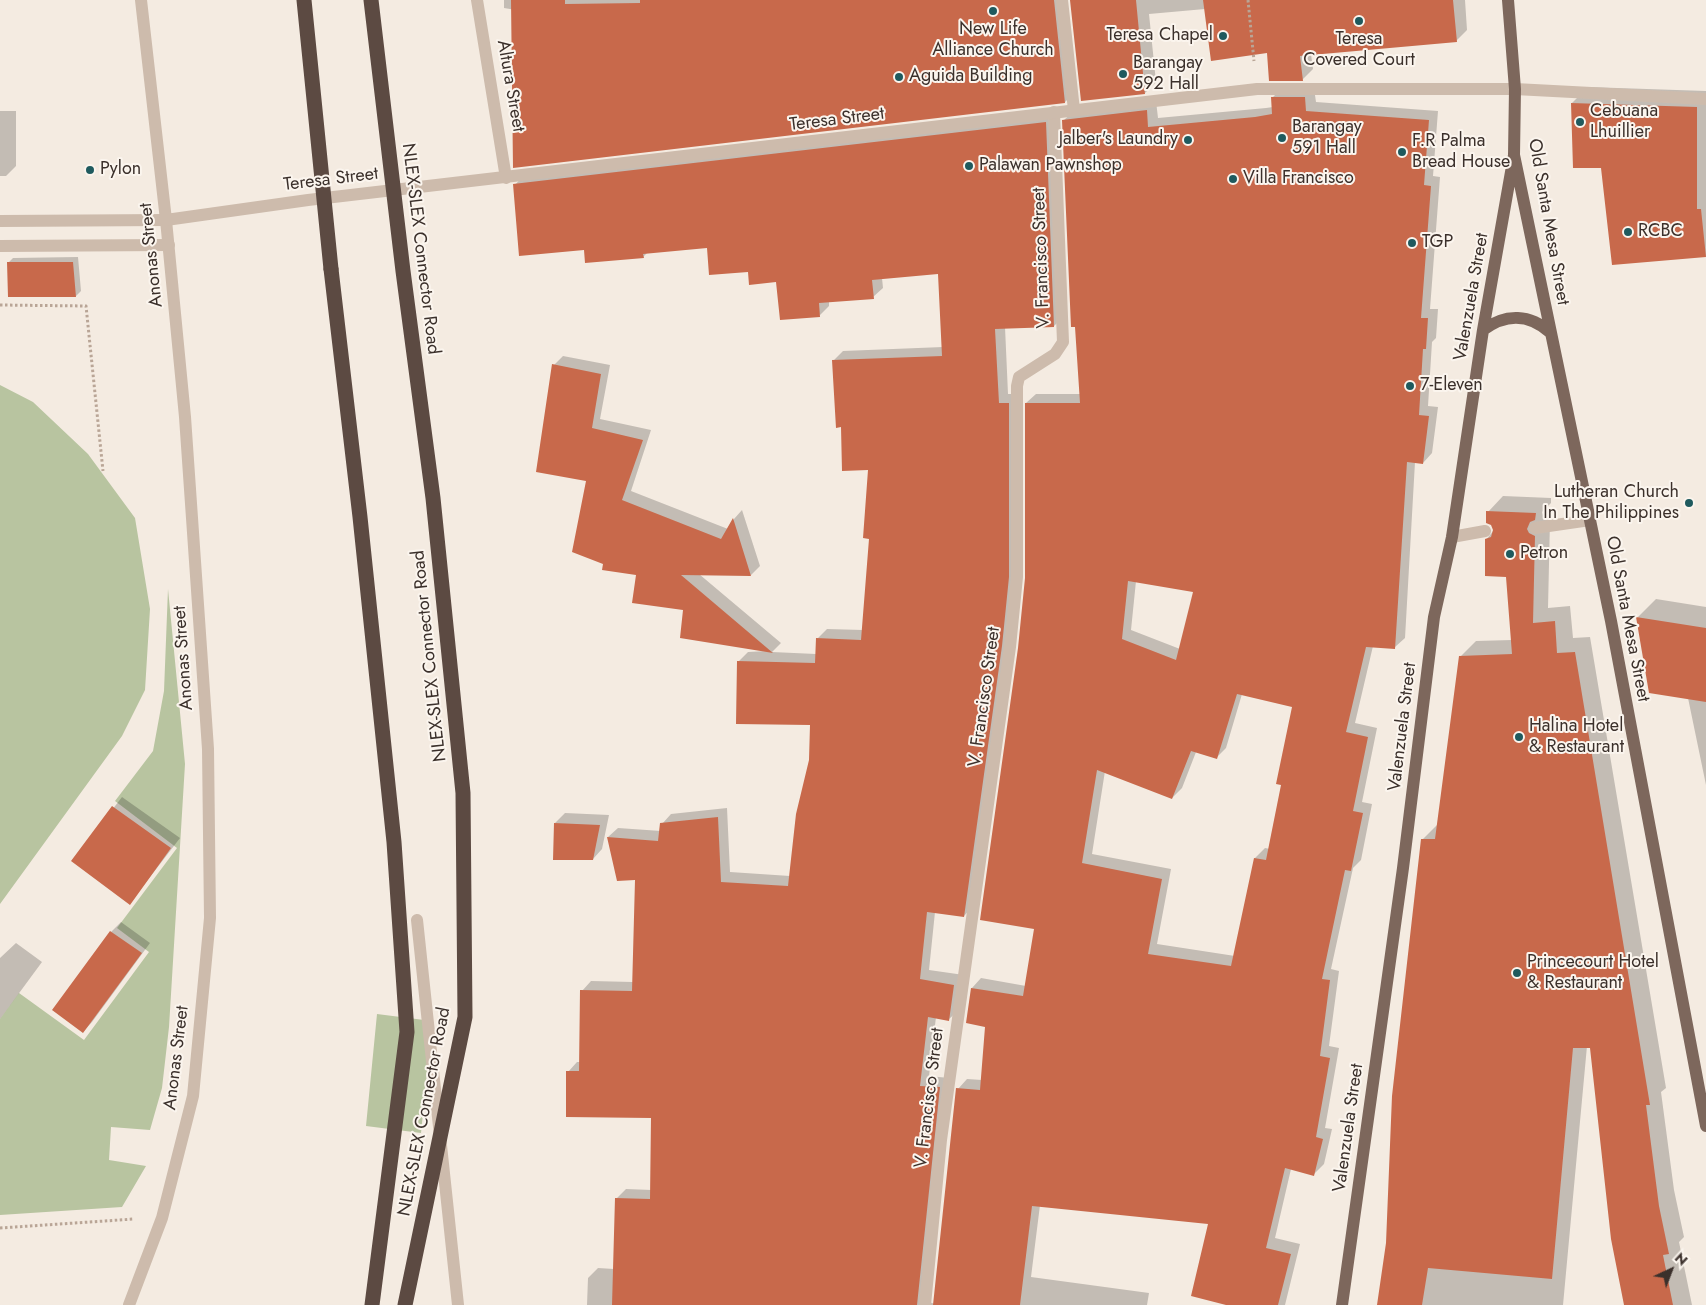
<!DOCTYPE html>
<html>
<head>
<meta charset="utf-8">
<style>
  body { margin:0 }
  #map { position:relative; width:1706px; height:1305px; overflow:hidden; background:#f4ebe1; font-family:Jost,sans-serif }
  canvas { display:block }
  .north { position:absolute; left:1646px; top:1245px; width:50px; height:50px; -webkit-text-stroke:4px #fbf5ee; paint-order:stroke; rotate:43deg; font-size:14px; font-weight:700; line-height:20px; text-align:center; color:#3b302b }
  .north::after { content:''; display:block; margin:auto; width:18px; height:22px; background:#3b302b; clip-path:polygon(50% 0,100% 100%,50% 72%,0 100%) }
</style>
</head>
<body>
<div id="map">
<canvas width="1706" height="1305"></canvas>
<div class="north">N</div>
</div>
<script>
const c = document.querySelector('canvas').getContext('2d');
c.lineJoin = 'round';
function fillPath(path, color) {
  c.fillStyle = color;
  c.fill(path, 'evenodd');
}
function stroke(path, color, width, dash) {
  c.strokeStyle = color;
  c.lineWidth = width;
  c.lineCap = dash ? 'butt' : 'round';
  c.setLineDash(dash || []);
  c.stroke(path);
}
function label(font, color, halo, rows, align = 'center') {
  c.font = font + ' Jost,sans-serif';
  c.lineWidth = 4;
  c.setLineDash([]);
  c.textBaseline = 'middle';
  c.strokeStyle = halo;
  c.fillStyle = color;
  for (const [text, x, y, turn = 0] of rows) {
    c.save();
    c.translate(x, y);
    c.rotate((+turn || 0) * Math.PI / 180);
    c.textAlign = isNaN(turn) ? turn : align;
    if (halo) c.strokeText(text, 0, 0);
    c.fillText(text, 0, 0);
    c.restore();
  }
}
const green = new Path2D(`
  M 0,385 L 33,402 L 88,454 L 135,518 L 150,609 L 145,690 L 122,736 L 0,904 Z
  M 168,589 L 185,764 L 169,1027 L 162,1088 L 150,1130 L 111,1127 L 109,1160 L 146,1166 L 122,1207 L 0,1215 L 0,1019 L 19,993 L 84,1040 L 149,952 L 117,928 L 177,848 L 115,801 L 153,751 L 164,691 Z
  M 377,1014 L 432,1021 L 421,1133 L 366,1126 Z`);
const shadow = new Path2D(`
  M 504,0 L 1066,0 L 1076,91 L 1065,102 L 504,8 Z
  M 1071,0 L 1465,0 L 1467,30 L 1456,41 L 1311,54 L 1313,69 L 1302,80 L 1268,52 L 1205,9 L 1149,14 L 1156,82 L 1145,93 Z
  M 1588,87 L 1706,91 L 1706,256 L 1614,264 L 1603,167 L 1572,103 Z
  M 1282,88 L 1314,88 L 1316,102 L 1438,111 L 1433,176 L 1440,177 L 1430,309 L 1438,309 L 1436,338 L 1432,342 L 1428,406 L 1438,407 L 1432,453 L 1423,463 L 1415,462 L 1405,638 L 1395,647 L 1373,646 L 1355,723 L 1377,728 L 1362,802 L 1372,804 L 1361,860 L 1353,868 L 1331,969 L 1339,971 L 1329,1046 L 1339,1048 L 1325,1128 L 1332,1129 L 1324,1164 L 1314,1174 L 1291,1169 L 1275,1238 L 1300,1244 L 1285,1305 L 1231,1305 L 1210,1223 L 1040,1205 L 1031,1277 L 1149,1293 L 1147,1305 L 587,1305 L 588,1278 L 598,1268 L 614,1269 L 616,1199 L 626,1189 L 652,1190 L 652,1117 L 568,1072 L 577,1062 L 581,1062 L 582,991 L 591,981 L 633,982 L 636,878 L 608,837 L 618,828 L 661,831 L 662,824 L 671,814 L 727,808 L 730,872 L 790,876 L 810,760 L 811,724 L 738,662 L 748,652 L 767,651 L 684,609 L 638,574 L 604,564 L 588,480 L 554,365 L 563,356 L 610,365 L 600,419 L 651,430 L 631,491 L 728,529 L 734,519 L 742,510 L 760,566 L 751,575 L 699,574 L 781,643 L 772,652 L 816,654 L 817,639 L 827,629 L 863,630 L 870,538 L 870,469 L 842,426 L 833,361 L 843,351 L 943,347 L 939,273 L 882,278 L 883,288 L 873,297 L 829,301 L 829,306 L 820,315 L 777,281 L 749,271 L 708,247 L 648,252 L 643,257 L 585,248 L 515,185 L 524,175 L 1056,113 L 1064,316 L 1054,326 L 1005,327 L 1008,394 L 1018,394 L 1018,566 L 973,906 L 964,916 L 935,912 L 929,970 L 964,975 L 959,1010 L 949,1019 L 936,1017 L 929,1076 L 949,1078 L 929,1302 L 935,1304 L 958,1089 L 967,1079 L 982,1080 L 987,1026 L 972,988 L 981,978 L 1026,986 L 1036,928 L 1019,648 L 1026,578 L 1026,403 L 1036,394 L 1081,394 L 1064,120 L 1074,111 L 1156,101 L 1158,118 L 1266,108 L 1273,107 L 1272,98 ZM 1136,581 L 1195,591 L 1180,649 L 1131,630 ZM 1242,694 L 1294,706 L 1283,784 L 1270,849 L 1265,848 L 1255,858 L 1235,956 L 1157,944 L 1171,869 L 1092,854 L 1105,771 L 1172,798 L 1182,788 L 1196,752 L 1216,758 L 1226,748 Z
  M 0,111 L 16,111 L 16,166 L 6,176 L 0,176 Z
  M 78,257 L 81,291 L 76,296 L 8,263 L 13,258 Z
  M 1503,496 L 1551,498 L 1551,503 L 1542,512 L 1544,518 L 1550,520 L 1548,608 L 1570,606 L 1573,638 L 1590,637 L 1666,1088 L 1661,1092 L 1674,1190 L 1684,1237 L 1679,1242 L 1692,1305 L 1625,1305 L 1591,1046 L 1587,1046 L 1563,1305 L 1378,1305 L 1387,1243 L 1422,840 L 1438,824 L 1460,657 L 1476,641 L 1512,640 L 1507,576 L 1486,540 L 1494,530 L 1488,512 Z
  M 1656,599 L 1706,607 L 1706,785 L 1688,698 L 1650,692 L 1638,617 Z
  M 122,797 L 180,838 L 130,903 L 73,861 Z
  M 565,813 L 609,815 L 602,849 L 593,859 L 555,823 Z
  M 121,922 L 150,943 L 92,1022 L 83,1032 L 54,1010 L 111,932 Z
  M 16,943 L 42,962 L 0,1019 L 0,958 Z`);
const building = new Path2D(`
  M 511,0 L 565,0 L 565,4 L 640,3 L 640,0 L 1054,0 L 1065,103 L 513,168 Z
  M 1070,0 L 1136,0 L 1145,94 L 1081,101 Z
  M 1203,0 L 1453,0 L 1457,42 L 1300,56 L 1303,81 L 1269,81 L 1267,53 L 1211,61 Z
  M 1271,97 L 1305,97 L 1306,111 L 1429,120 L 1424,185 L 1431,186 L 1421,318 L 1428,318 L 1426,349 L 1423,349 L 1419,415 L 1429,416 L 1423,464 L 1407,462 L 1395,649 L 1366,647 L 1346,732 L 1368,737 L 1353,811 L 1363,813 L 1351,871 L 1345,870 L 1322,979 L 1330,980 L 1320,1056 L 1330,1058 L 1316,1137 L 1323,1139 L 1314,1176 L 1285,1168 L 1266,1248 L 1291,1254 L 1278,1305 L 1226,1305 L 1191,1296 L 1208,1224 L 1032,1206 L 1020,1305 L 933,1305 L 956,1088 L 980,1090 L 985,1027 L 966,1023 L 971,988 L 1023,996 L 1034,929 L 980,920 L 1018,648 L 1025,578 L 1025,403 L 1080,403 L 1075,327 L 1071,327 L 1062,120 L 1147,110 L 1148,127 L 1255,117 L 1272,114 ZM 1128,581 L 1193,592 L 1176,660 L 1122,639 ZM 1237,694 L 1292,707 L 1276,784 L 1281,785 L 1266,860 L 1254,858 L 1231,966 L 1148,954 L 1162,879 L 1082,863 L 1097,770 L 1172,799 L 1191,751 L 1217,759 Z
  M 1571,103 L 1697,107 L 1697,209 L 1701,209 L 1706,257 L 1612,265 L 1601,168 L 1573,168 Z
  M 1046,122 L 1054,327 L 995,329 L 999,403 L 1009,403 L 1009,577 L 1002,646 L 964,917 L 927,912 L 920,979 L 954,985 L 949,1021 L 928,1017 L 920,1086 L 940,1087 L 917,1305 L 612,1305 L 615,1198 L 650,1199 L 651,1118 L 566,1117 L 566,1071 L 579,1071 L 580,990 L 632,991 L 635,880 L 617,881 L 607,837 L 658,841 L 660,823 L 718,817 L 721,882 L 788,886 L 796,814 L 809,760 L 810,725 L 736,724 L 737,661 L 815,663 L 816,638 L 861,640 L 869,539 L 863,538 L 868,470 L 842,471 L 841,427 L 836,428 L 832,360 L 942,356 L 938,274 L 872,280 L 874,299 L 819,303 L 820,317 L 780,320 L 776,282 L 749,285 L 748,272 L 709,275 L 707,248 L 643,254 L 644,258 L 585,263 L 584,250 L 519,256 L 513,184 Z
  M 7,262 L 73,262 L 76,297 L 8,297 Z
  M 552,364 L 601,374 L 592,428 L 643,440 L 622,500 L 721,539 L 733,518 L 751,576 L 681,575 L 773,653 L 680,638 L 683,610 L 632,603 L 636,575 L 602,570 L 603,564 L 572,552 L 586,481 L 536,472 Z
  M 1486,511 L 1536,513 L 1535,520 L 1530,522 L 1527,529 L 1529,533 L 1535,536 L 1533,623 L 1555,621 L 1557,653 L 1575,652 L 1650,1105 L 1646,1105 L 1659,1206 L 1669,1254 L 1663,1255 L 1673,1305 L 1624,1305 L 1611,1239 L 1590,1048 L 1573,1048 L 1552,1279 L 1428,1268 L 1422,1305 L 1377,1305 L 1386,1243 L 1392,1096 L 1421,839 L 1435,839 L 1459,656 L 1512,654 L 1506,577 L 1485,576 L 1485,539 L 1491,537 L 1493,530 L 1491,525 L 1486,523 Z
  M 1636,617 L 1706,628 L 1706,702 L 1649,693 Z
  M 112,806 L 171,848 L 130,905 L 71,861 Z
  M 554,823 L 600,825 L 593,860 L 553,860 Z
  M 110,931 L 142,953 L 83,1033 L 52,1010 Z`);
const path = new Path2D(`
  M 1248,0 L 1254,61
  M 0,305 L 86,306 L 103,471
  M 0,1228 L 134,1219`);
const service = new Path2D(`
  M 1515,89 L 1706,99
  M 0,221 L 166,220
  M 0,246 L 169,245
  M 1535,528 L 1590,520
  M 1452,537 L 1485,531
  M 925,1305 L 941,1140 L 1010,647 L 1017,577 L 1017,386 L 1019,377 L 1055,354 L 1063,342 L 1054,112`);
const minor = new Path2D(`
  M 477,0 L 506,178
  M 1062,0 L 1074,110
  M 417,920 L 458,1305
  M 129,1305 L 162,1218 L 193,1096 L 210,918 L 208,749 L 185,417 L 166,220`);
const tertiary = new Path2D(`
  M 141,0 L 166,220 L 308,200 L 1257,89 L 1515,89`);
const primary = new Path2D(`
  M 1508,0 L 1515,89 L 1514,155 L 1611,621 L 1706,1126
  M 1483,330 C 1506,313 1530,314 1551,333
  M 1342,1305 L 1403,868 L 1434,617 L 1452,537 L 1483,330 L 1514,155`);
const motorway = new Path2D(`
  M 331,269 L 360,517 L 394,842 L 407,1032 L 372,1305`);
const motorwayBridge = new Path2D(`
  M 304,0 L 331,269
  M 371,0 L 403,271 L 433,498 L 463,793 L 465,1017 L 405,1305`);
const markers = [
  [993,11,5,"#1f5a5e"],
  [1359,21,5,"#1f5a5e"],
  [1223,36,5,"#1f5a5e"],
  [1123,74,5,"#1f5a5e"],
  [899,77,5,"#1f5a5e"],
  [1580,122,5,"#1f5a5e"],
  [1282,138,5,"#1f5a5e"],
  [1188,140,5,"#1f5a5e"],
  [1402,152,5,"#1f5a5e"],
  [969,166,5,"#1f5a5e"],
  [90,170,5,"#1f5a5e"],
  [1233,179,5,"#1f5a5e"],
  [1628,232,5,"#1f5a5e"],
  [1412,243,5,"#1f5a5e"],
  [1410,386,5,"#1f5a5e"],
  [1689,503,5,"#1f5a5e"],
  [1510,554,5,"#1f5a5e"],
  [1519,737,5,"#1f5a5e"],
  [1517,973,5,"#1f5a5e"]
];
const poiNames = [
  ["New Life",993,30,"center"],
  ["Alliance Church",993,51,"center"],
  ["Teresa Chapel",1213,36,"right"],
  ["Teresa",1359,40,"center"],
  ["Covered Court",1359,61,"center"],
  ["Barangay",1133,64],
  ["592 Hall",1133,85],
  ["Aguida Building",909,77],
  ["Cebuana",1590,112],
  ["Lhuillier",1590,133],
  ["Barangay",1292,128],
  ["591 Hall",1292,149],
  ["Jalber's Laundry",1178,140,"right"],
  ["F.R Palma",1412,142],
  ["Bread House",1412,163],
  ["Palawan Pawnshop",979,166],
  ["Pylon",100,170],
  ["Villa Francisco",1243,179],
  ["RCBC",1638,232],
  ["TGP",1422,243],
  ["7-Eleven",1420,386],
  ["Lutheran Church",1679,493,"right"],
  ["In The Philippines",1679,514,"right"],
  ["Petron",1520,554],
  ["Halina Hotel",1529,727],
  ["& Restaurant",1529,748],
  ["Princecourt Hotel",1527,963],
  ["& Restaurant",1527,984]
];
const streetNames = [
  ["Altura Street",510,86,80],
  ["Teresa Street",837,120,-7],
  ["Teresa Street",331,180,-7],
  ["Old Santa Mesa Street",1548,222,80],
  ["NLEX-SLEX Connector Road",420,249,83],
  ["Anonas Street",152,255,-96],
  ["V. Francisco Street",1042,258,-92],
  ["Valenzuela Street",1472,297,-80],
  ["Old Santa Mesa Street",1627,619,79],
  ["NLEX-SLEX Connector Road",430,656,-96],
  ["Anonas Street",184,658,-94],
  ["V. Francisco Street",985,697,-82],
  ["Valenzuela Street",1403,727,-83],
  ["Anonas Street",177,1058,-83],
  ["V. Francisco Street",930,1098,-83],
  ["NLEX-SLEX Connector Road",425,1112,-79],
  ["Valenzuela Street",1349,1128,-82]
];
fillPath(green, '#b8c4a0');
fillPath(shadow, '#0003');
fillPath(building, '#c8694b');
stroke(path, '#b9a596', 3, [2.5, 2.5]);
stroke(service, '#cdbbac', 12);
stroke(minor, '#cdbbac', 12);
stroke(tertiary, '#cdbbac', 12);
stroke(primary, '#7d675c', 12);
stroke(motorway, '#5c4a42', 15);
stroke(motorwayBridge, '#5c4a42', 15);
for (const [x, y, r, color] of markers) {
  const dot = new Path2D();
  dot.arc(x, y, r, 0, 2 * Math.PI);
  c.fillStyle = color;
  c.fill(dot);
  stroke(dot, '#fbf5ee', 2);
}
label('18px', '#3b302b', '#fbf5ee', poiNames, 'left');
label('18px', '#3b302b', '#fbf5ee', streetNames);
</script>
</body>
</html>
